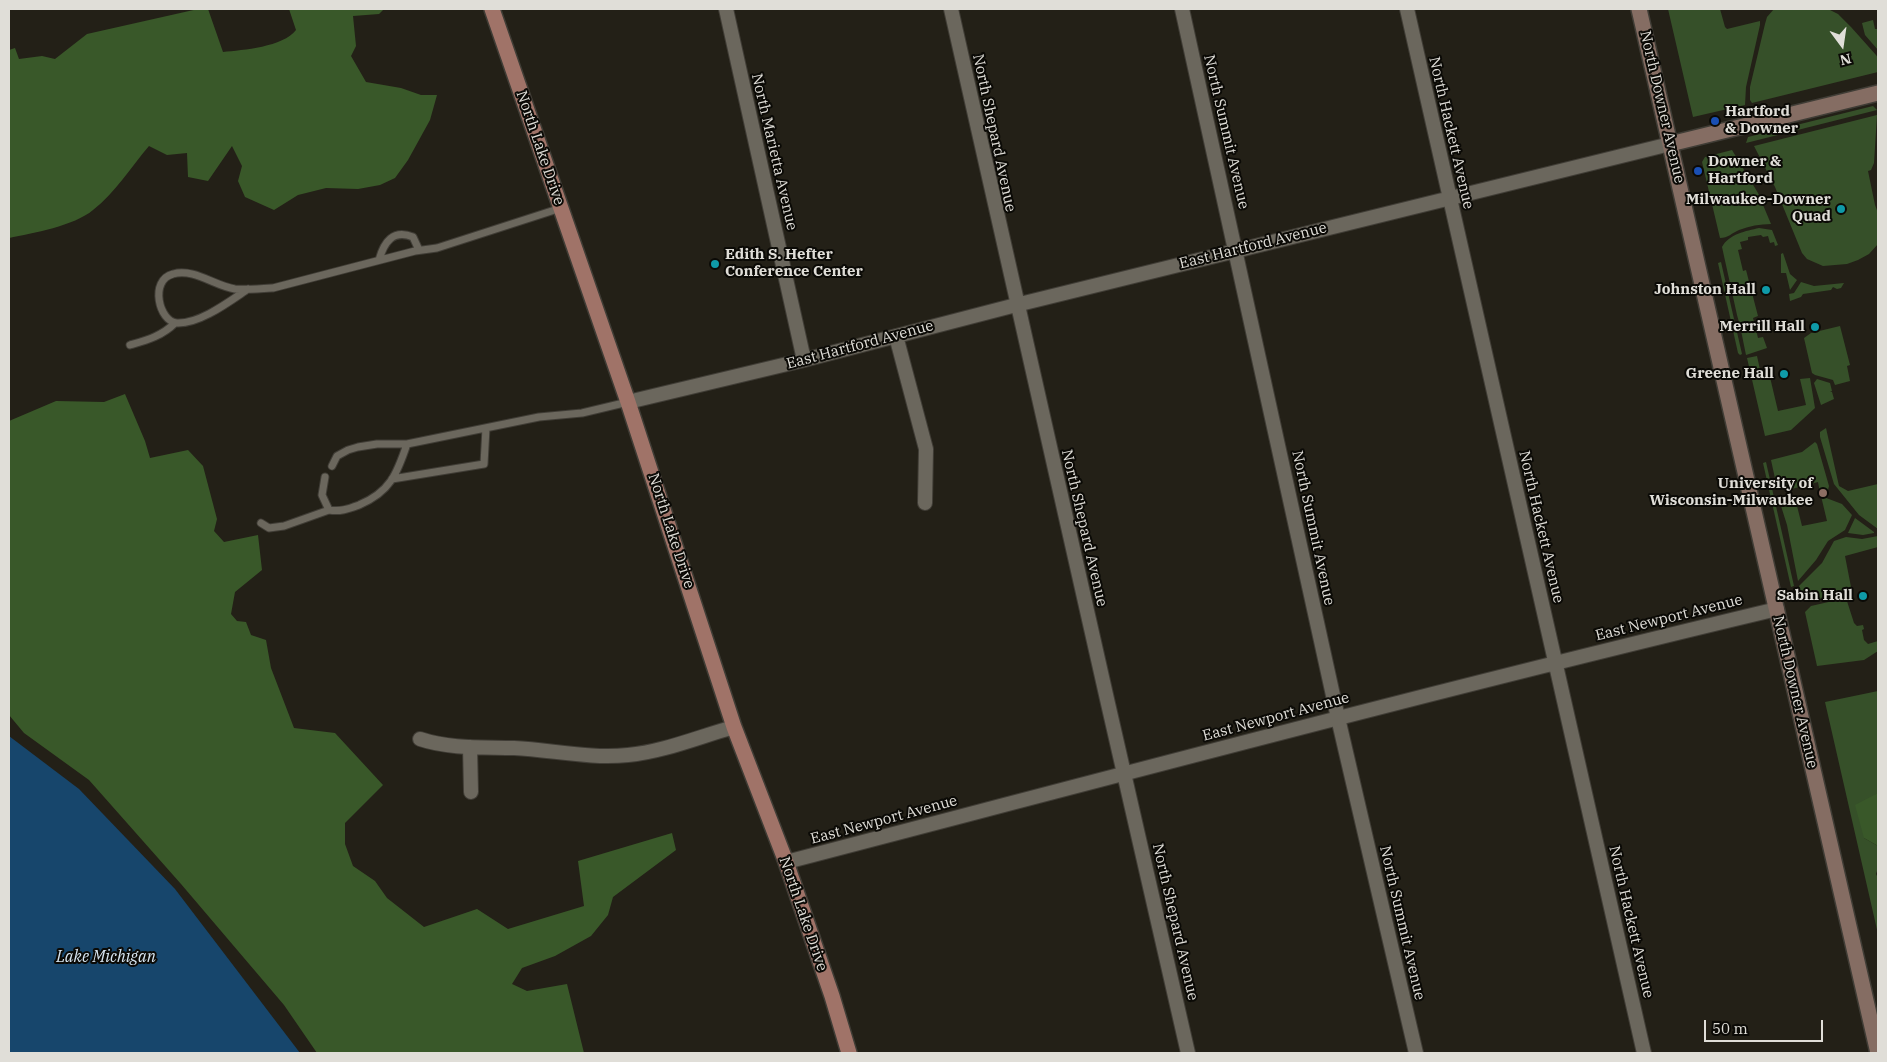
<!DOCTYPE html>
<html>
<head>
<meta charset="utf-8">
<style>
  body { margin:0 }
  #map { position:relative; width:1887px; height:1062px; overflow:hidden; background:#232017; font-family:"IBM Plex Serif",serif }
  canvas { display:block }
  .frame { position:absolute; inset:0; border:10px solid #e0ded8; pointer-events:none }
  .north { position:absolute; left:1817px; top:20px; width:50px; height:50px; -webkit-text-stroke:4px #0b0a06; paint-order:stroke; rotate:166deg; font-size:14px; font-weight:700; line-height:20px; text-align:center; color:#e0ded8 }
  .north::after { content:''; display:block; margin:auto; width:18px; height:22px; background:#e0ded8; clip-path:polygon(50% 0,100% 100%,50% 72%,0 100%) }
  .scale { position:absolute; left:1704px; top:1020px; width:119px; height:22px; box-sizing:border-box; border:2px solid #e0ded8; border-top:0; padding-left:6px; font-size:15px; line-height:18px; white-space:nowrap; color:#e0ded8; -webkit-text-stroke:4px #0b0a06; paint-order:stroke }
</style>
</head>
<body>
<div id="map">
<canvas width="1887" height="1062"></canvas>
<div class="frame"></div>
<div class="north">N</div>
<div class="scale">50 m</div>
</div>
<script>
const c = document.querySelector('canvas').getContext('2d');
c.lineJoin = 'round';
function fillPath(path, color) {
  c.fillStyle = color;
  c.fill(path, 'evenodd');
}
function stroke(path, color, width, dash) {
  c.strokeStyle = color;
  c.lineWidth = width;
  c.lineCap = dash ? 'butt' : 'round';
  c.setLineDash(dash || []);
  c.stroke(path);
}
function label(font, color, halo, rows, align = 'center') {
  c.font = font + ' "IBM Plex Serif",serif';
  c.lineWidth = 4;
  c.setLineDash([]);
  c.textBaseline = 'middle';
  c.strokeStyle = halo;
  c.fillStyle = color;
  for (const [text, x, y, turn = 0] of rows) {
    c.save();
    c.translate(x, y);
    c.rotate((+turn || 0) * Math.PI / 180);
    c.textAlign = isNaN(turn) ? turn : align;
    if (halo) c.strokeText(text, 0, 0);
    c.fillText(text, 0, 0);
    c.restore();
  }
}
const green = new Path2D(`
  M 1668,9 L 1720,9 L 1725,27 L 1727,29 L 1760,21 L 1760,25 L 1746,87 L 1745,105 L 1693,117 Z
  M 1774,9 L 1828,9 L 1838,14 L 1851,27 L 1876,55 L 1878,58 L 1878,72 L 1752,103 L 1750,100 L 1750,87 L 1765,24 L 1767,17 Z
  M 1873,20 L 1875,29 L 1878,29 L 1878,50 L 1865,35 L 1862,23 Z
  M 1873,106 L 1877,110 L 1746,143 L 1748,137 Z
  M 1877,115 L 1874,163 L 1871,170 L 1868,171 L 1875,205 L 1878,213 L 1878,244 L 1869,254 L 1858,260 L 1847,264 L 1823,266 L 1807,259 L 1802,253 L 1775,187 L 1754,146 Z
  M 1732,150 L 1758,193 L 1771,224 C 1760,224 1749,226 1739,230 C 1732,233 1728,238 1720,238 L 1702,162 L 1705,157 Z
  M 1759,228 L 1772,230 L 1778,245 L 1775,246 L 1774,242 L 1770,243 L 1768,236 L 1763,237 L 1761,235 L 1748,237 L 1748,240 L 1740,242 L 1742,249 L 1738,250 L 1743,271 L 1746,270 L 1758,316 L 1753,318 L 1758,338 L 1763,337 L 1767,348 L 1746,355 C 1743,341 1741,328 1737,315 L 1722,247 C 1729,234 1746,231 1759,228 Z
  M 1783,253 L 1790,274 L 1797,280 L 1790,290 L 1786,273 L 1781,273 L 1781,254 Z
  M 1721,262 L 1742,354 L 1740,355 L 1738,353 L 1718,263 Z
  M 1801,282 L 1814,286 L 1844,283 L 1841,288 L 1837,289 L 1833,287 L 1831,290 L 1803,294 L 1801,297 L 1790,301 L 1789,294 L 1794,293 Z
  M 1840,326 L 1850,365 L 1847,366 L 1850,381 L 1835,385 L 1833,380 L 1815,375 L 1812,373 L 1804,338 L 1811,333 Z
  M 1757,356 L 1761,374 L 1769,373 L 1778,411 L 1806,405 L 1800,379 L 1810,378 L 1815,408 L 1791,430 L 1765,436 L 1747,358 Z
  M 1817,379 L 1830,383 L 1832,391 L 1830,392 L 1832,392 L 1834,399 L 1821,405 L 1814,383 Z
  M 1826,428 L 1839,486 L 1848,491 L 1878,484 L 1878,529 L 1859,515 L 1834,484 L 1820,437 L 1820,432 Z
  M 1815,442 L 1817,444 L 1829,486 L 1828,490 L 1823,494 L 1820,493 L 1818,482 L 1788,490 L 1785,481 L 1776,483 L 1771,460 L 1802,452 Z
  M 1766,462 L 1794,586 L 1791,587 L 1763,463 Z
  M 1821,496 L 1842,504 L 1852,515 L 1845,530 L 1828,541 L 1816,560 L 1798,581 L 1787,525 L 1781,506 L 1782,501 L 1795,498 L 1802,526 L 1827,521 Z
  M 1855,518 L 1874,532 L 1874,533 L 1863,535 L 1848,533 Z
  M 1878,536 L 1878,547 L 1845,556 L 1851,587 L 1847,589 L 1846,593 L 1812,601 L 1803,600 L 1799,586 L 1822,563 L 1834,541 L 1846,537 L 1862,539 Z
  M 1846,598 L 1854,623 L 1857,626 L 1863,625 L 1864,629 L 1862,630 L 1864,640 L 1868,644 L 1878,641 L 1878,651 L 1864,660 L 1817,666 L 1805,612 L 1811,606 Z
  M 1878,691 L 1878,793 L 1874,796 L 1864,838 L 1878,846 L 1878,868 L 1876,874 L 1878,878 L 1878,934 L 1825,702 Z`);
const forest = new Path2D(`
  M 198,9 L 208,9 L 223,52 C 243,50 283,47 296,30 L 289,9 L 384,9 L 379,14 L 353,16 L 356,46 L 351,56 L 366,82 L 401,88 L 421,95 L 437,95 L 430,120 L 408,160 L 395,178 L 380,185 L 358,189 L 326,188 L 298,195 L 274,210 L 245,197 L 238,181 L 242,166 L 232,146 L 208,181 L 188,177 L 187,153 L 167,155 L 149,146 C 131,167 115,193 93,210 C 74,226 33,233 9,238 L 9,50 L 15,48 L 19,59 L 42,56 L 55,59 L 87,34 Z
  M 125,394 L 145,441 L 150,458 L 188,450 L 203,466 L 217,519 L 214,531 L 224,542 L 258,535 L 262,570 L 235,592 L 231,614 L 237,621 L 246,622 L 251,635 L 266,640 L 271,668 L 294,728 L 335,733 L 383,785 L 345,823 L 345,844 L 353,866 L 375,881 L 387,898 L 424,927 L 477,909 L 508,929 L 584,906 L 578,861 L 672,833 L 676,850 L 613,897 L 608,915 L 591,936 L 555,956 L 522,968 L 512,984 L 527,991 L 567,984 L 584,1053 L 317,1053 L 284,1005 L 181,884 L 89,780 L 24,733 L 9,715 L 9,421 L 56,401 L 104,402 Z
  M 1878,793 L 1878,846 L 1864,838 L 1855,805 Z`);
const water = new Path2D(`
  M 9,736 L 79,789 L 175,889 L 300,1053 L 9,1053 Z`);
const lane = new Path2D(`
  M 379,260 C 384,242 393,229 413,237 L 419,250
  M 248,289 C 230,301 200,324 177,323 C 159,322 149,280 173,274 C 194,268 215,286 235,289 C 248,290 260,289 273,288 L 415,251 L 437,248 L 561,208
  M 130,345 C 147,340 162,336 175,323
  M 332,466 L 337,456 L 348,450 L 358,447 L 377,444 L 407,444 L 539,417 L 582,413 L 628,402
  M 325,477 L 322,495 L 329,510 C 340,512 348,509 359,505 C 390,492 397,474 407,444
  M 392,479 L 484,464 L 486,428
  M 261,523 L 269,528 L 284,526 L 329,510`);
const street = new Path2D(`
  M 726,9 L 804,360
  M 951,9 C 1027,357 1109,705 1188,1053
  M 1182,9 L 1338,718 L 1416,1053
  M 1407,9 L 1644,1053
  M 896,336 L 926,449 L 925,503
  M 628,402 L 804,360 L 1016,305 L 1670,144
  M 420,739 C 450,749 483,747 514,748 C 553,750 590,759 628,755 C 663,752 701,736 734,727
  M 470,747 L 471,792
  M 786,862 C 1116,776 1445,688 1777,609`);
const secondary = new Path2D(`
  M 1639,9 L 1878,1053
  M 1670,144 L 1878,93`);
const primary = new Path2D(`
  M 492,9 L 628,402 L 734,727 L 786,862 L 832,996 L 849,1053`);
const markers = [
  [1715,121,5,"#1a4fb4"],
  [1698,171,5,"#1a4fb4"],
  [1841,209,5,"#0f9aa8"],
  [715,264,5,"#0f9aa8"],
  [1766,290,5,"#0f9aa8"],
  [1815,327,5,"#0f9aa8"],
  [1784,374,5,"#0f9aa8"],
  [1823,493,5,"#8d6e63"],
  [1863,596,5,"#0f9aa8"]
];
const streetNames = [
  ["North Downer Avenue",1662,107,77],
  ["North Summit Avenue",1226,132,77],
  ["North Shepard Avenue",994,133,78],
  ["North Hackett Avenue",1451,133,77],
  ["North Lake Drive",540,148,71],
  ["North Marietta Avenue",774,152,77],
  ["East Hartford Avenue",1253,246,-14],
  ["East Hartford Avenue",860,345,-15],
  ["North Hackett Avenue",1541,527,77],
  ["North Shepard Avenue",1084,528,77],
  ["North Summit Avenue",1313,528,78],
  ["North Lake Drive",671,531,72],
  ["East Newport Avenue",1669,618,-14],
  ["North Downer Avenue",1795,692,77],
  ["East Newport Avenue",1276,717,-15],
  ["East Newport Avenue",884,820,-15],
  ["North Lake Drive",803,914,71],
  ["North Shepard Avenue",1175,922,77],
  ["North Hackett Avenue",1631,922,77],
  ["North Summit Avenue",1402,923,77]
];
const poiNames = [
  ["Hartford",1725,112,"left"],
  ["& Downer",1725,129,"left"],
  ["Downer &",1708,162,"left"],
  ["Hartford",1708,179,"left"],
  ["Milwaukee-Downer",1831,200],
  ["Quad",1831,217],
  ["Edith S. Hefter",725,255,"left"],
  ["Conference Center",725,272,"left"],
  ["Johnston Hall",1756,290],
  ["Merrill Hall",1805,327],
  ["Greene Hall",1774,374],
  ["University of",1813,484],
  ["Wisconsin-Milwaukee",1813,501],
  ["Sabin Hall",1853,596]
];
const waterNames = [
  ["Lake Michigan",106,957]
];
fillPath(green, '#365029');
fillPath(forest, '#395829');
fillPath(water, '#17466c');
stroke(lane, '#403d36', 9);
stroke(street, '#403d36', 16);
stroke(secondary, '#403d36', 18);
stroke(primary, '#403d36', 18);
stroke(lane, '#6b675d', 7);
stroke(street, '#6b675d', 14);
stroke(secondary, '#856d63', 15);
stroke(primary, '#a07368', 15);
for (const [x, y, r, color] of markers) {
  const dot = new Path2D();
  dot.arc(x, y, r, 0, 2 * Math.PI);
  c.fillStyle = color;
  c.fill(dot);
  stroke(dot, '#0b0a06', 2);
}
label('15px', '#e0ded8', '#0b0a06', streetNames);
label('bold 15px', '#e0ded8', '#0b0a06', poiNames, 'right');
label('italic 16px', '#d8e6f2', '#0b0a06', waterNames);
</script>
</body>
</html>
